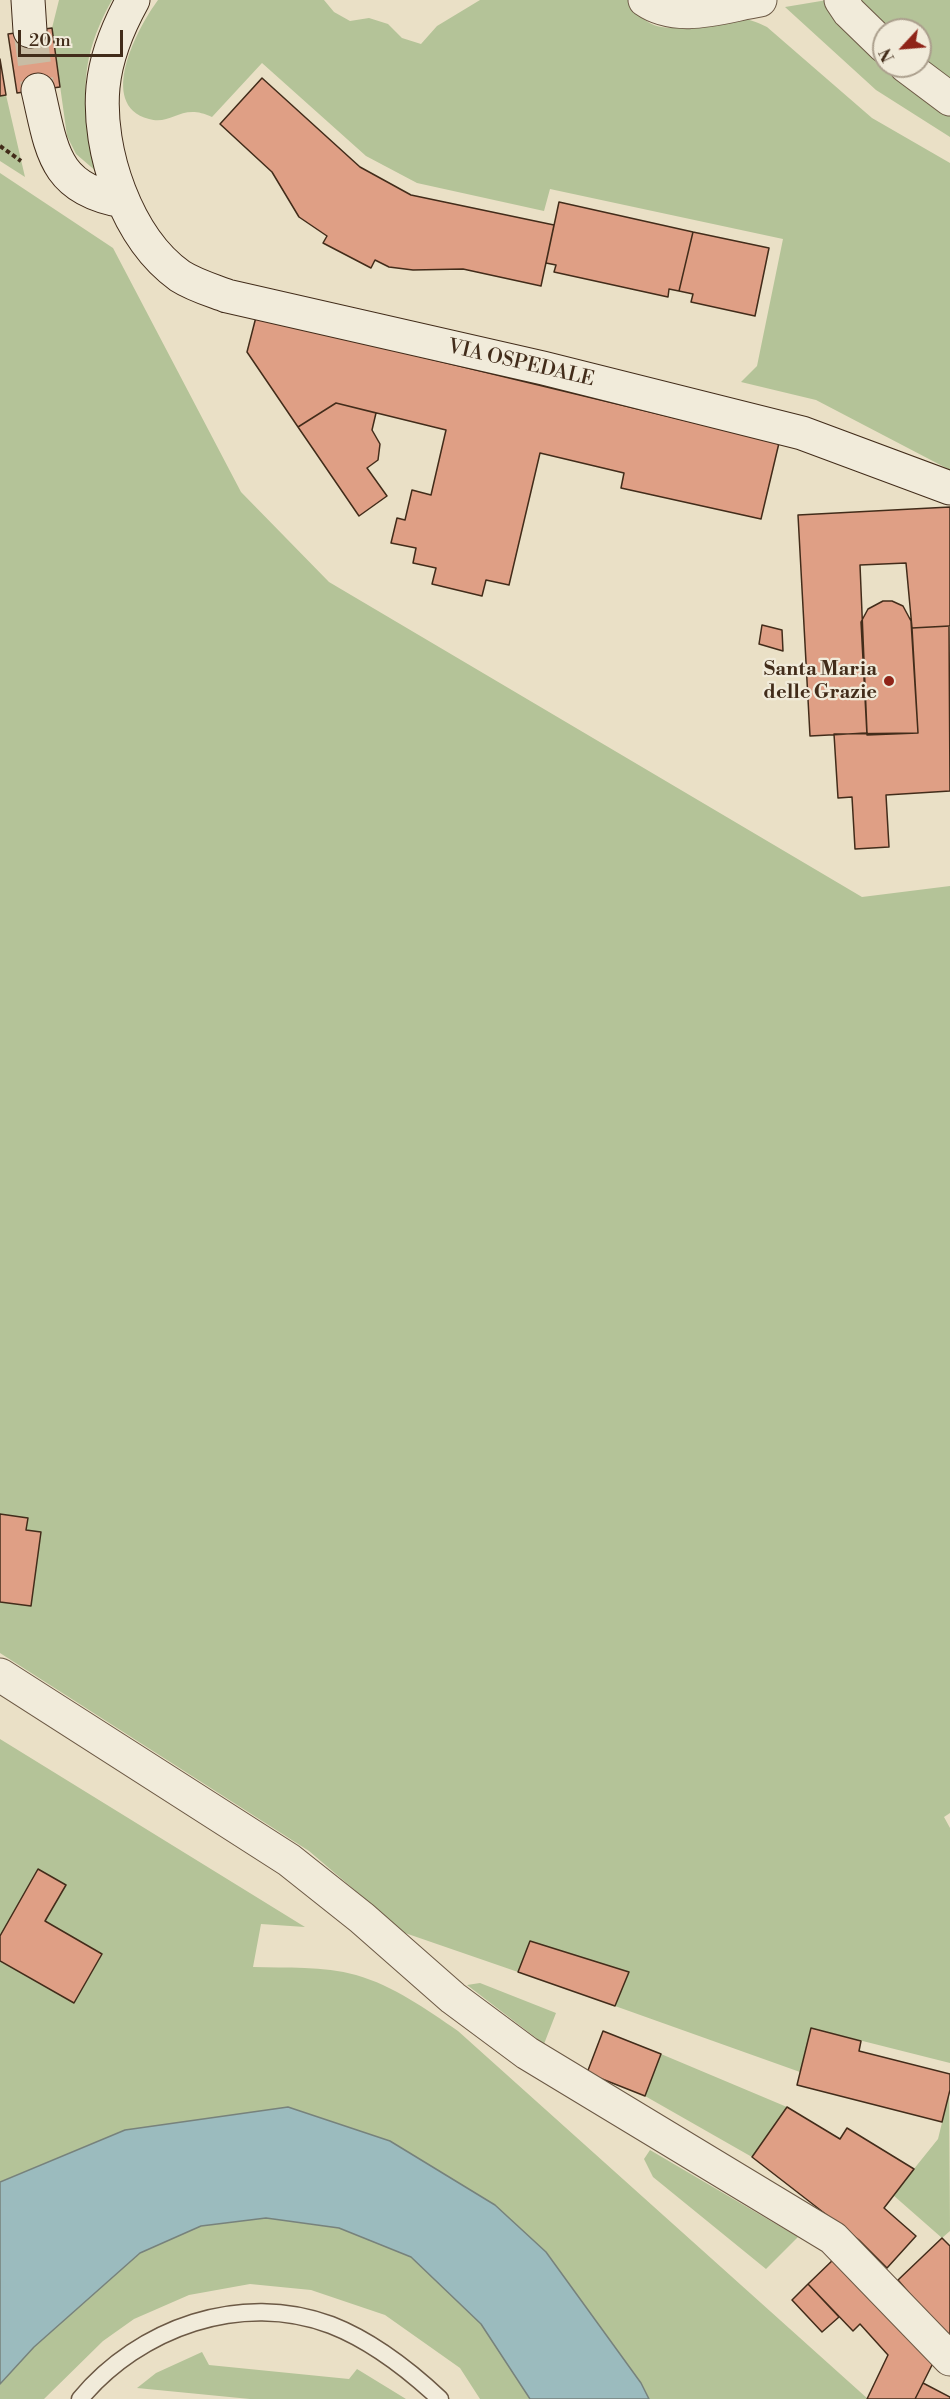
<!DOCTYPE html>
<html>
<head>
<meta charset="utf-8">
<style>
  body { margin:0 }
  #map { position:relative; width:950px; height:2399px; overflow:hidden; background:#eae0c6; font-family:"Libre Bodoni",serif }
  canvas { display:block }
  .north { position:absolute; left:872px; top:18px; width:60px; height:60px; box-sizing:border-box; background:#f1ebda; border:2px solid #ab9f8d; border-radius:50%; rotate:244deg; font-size:16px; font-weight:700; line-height:24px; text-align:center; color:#422c1a }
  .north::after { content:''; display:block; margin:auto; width:21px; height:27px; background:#8f2418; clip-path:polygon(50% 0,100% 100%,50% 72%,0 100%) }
  .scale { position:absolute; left:18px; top:30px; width:105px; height:27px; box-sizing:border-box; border:3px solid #422c1a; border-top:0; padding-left:8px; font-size:18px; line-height:21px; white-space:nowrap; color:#422c1a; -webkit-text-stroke:4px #f1ebda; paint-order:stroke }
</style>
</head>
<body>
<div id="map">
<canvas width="950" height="2399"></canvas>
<div class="north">N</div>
<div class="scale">20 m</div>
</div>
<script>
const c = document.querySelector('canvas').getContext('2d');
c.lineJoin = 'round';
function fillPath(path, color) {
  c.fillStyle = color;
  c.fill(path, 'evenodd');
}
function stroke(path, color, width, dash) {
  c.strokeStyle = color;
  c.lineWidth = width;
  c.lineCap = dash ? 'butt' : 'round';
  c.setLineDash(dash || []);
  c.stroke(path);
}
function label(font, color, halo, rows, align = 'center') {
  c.font = font + ' "Libre Bodoni",serif';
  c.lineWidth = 4.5;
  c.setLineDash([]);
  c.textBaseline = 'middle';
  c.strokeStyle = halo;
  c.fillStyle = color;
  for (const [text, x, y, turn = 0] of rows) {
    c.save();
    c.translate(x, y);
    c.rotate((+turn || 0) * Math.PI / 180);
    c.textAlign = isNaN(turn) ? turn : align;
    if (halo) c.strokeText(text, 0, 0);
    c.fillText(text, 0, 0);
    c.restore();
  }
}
const green = new Path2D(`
  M 59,0 L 112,0 C 76,65 83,102 97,172 L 76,154 L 67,136 L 52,28 Z
  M 158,0 L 324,0 L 334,12 L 350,21 L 369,18 L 388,24 L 402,38 L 421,44 L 437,26 L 480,0 L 630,0 C 635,8 640,17 648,22 C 672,37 709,18 736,18 C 747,18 757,22 767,27 L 872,118 L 950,163 L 950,470 L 816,400 L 741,382 L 757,366 L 783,239 L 550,189 L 544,211 L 417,183 L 366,156 L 262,63 L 212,117 C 181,102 172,126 149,119 C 96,105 138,27 158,0 Z
  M 827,0 L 884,62 L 884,66 L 889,66 L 908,82 L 950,109 L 950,137 L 876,90 L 785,7 Z
  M 855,0 L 950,0 L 950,86 L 920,65 L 920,30 L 884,30 Z
  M 6,95 L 25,177 L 0,161 L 0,96 Z
  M 0,173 L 113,248 L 241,492 L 329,582 L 862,897 L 950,886 L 950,1813 L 944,1817 L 950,1828 L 950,2063 L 811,2028 L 800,2072 L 615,2006 L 628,1972 L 530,1941 L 518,1972 L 405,1933 L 309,1851 L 0,1653 Z
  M 0,1739 L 305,1927 L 261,1924 L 253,1967 C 286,1968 323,1966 356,1975 C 394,1986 426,2009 458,2031 L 868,2399 L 649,2399 L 641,2383 L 546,2252 L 125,2130 L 0,2182 Z
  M 480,1983 L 556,2013 L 544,2044 L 467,1985 Z
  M 661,2054 L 787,2107 L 752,2157 L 645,2096 Z
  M 949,2094 L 950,2231 L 942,2238 L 893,2195 L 938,2139 Z
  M 650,2150 L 798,2237 L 766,2269 L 653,2177 L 644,2159 Z
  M 266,2218 L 339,2228 L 411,2257 L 481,2324 L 530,2399 L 480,2399 L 460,2368 L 385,2315 L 311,2290 L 250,2284 L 189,2295 L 134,2319 L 103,2341 L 44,2399 L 0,2399 L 0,2384 L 34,2347 L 140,2253 L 201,2226 Z
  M 202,2352 L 209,2365 L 349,2379 L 357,2369 L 406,2399 L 250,2399 L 137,2388 L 156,2373 Z`);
const water = new Path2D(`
  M 288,2107 L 390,2141 L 495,2205 L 546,2252 L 641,2383 L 649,2399 L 530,2399 L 481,2324 L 411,2257 L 339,2228 L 266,2218 L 201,2226 L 140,2253 L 34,2347 L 0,2384 L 0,2182 L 125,2130 Z`);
const building = new Path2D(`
  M 52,28 L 60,87 L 17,93 L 8,34 Z
  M 0,59 L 6,95 L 0,96 Z
  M 262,78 L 360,167 L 411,195 L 554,225 L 541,286 L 463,269 L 413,270 L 389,267 L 375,260 L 371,268 L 323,243 L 327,236 L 299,217 L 272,172 L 220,124 Z
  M 559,202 L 693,232 L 679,291 L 669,289 L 668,297 L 554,272 L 556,265 L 546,263 Z
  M 693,232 L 769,248 L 755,316 L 691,302 L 693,294 L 679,291 Z
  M 256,317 L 779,443 L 761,519 L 621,488 L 624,473 L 540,453 L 509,585 L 486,580 L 482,596 L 432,584 L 436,568 L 413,563 L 416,548 L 391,543 L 397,518 L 405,520 L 412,490 L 431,495 L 446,430 L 336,403 L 298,427 L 247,352 Z
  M 336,403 L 376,413 L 372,430 L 380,444 L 378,460 L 367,468 L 387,496 L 359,516 L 298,427 Z
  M 950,507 L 950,626 L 912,628 L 906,563 L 860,565 L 867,733 L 810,736 L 798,515 Z
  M 883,601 L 892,601 L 903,606 L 911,621 L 918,733 L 867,735 L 861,622 L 868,609 Z
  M 762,625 L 782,630 L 783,651 L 759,644 Z
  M 949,626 L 950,791 L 886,795 L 889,847 L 855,849 L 852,797 L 838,798 L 834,734 L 918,733 L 912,628 Z
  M 0,1514 L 28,1518 L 26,1530 L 41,1532 L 31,1606 L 0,1602 Z
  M 38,1869 L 66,1885 L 45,1921 L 102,1954 L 74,2003 L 0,1961 L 0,1936 Z
  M 530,1941 L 629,1972 L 615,2006 L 518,1972 Z
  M 811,2028 L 861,2041 L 859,2051 L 950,2074 L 950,2090 L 942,2122 L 797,2085 Z
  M 603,2031 L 661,2054 L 645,2096 L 587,2073 Z
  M 787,2107 L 840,2139 L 847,2128 L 914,2169 L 884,2208 L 916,2236 L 887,2268 L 859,2240 L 752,2157 Z
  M 942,2238 L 950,2246 L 950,2341 L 898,2280 Z
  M 836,2257 L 934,2361 L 915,2399 L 867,2399 L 888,2355 L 860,2324 L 853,2331 L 808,2284 Z
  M 808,2284 L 839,2317 L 822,2332 L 792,2300 Z
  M 923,2383 L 950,2397 L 950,2399 L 915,2399 Z`);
const secondaryTunnel = new Path2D(`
  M 30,31 L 38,90`);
const path = new Path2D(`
  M 0,146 L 21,161`);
const lane = new Path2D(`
  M 80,2399 C 139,2328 241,2291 331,2325 C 372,2341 408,2369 440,2399`);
const street = new Path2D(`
  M 645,0 C 678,23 723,6 760,0
  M 841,0 L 849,12 L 884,46
  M 906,66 L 950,99
  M 0,1675 L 289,1860 L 362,1918 L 453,1998 L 527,2053 L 833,2238 L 950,2359`);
const secondary = new Path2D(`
  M 28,0 L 30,31
  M 133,0 C 118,27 106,56 103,87 C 97,151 127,238 180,276 C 194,285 211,290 227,296 L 543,368 L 802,433 L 950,488
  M 38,90 C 52,150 53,189 123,201`);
const markers = [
  [889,681,6,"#8f2418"]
];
const streetNames = [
  ["VIA OSPEDALE",521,364,13]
];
const poiNames = [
  ["Santa Maria",877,670],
  ["delle Grazie",877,693]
];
fillPath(green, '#b4c398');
fillPath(water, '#9bbbbe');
stroke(water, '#77827c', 1.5);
fillPath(building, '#df9f85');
stroke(building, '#422c1a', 1.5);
stroke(secondaryTunnel, '#c8bca4', 33, [33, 16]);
stroke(lane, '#6c5945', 19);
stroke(street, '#6c5945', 35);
stroke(secondary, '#422c1a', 35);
stroke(path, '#422c1a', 4, [4.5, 3]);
stroke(lane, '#f1ebda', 16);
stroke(street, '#f1ebda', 33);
stroke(secondary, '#f1ebda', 33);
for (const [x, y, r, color] of markers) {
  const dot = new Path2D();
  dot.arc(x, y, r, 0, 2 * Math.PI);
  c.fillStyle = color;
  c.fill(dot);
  stroke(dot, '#f1ebda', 2);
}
label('20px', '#422c1a', '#f1ebda', streetNames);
label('bold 20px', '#422c1a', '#f1ebda', poiNames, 'right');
</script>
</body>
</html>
